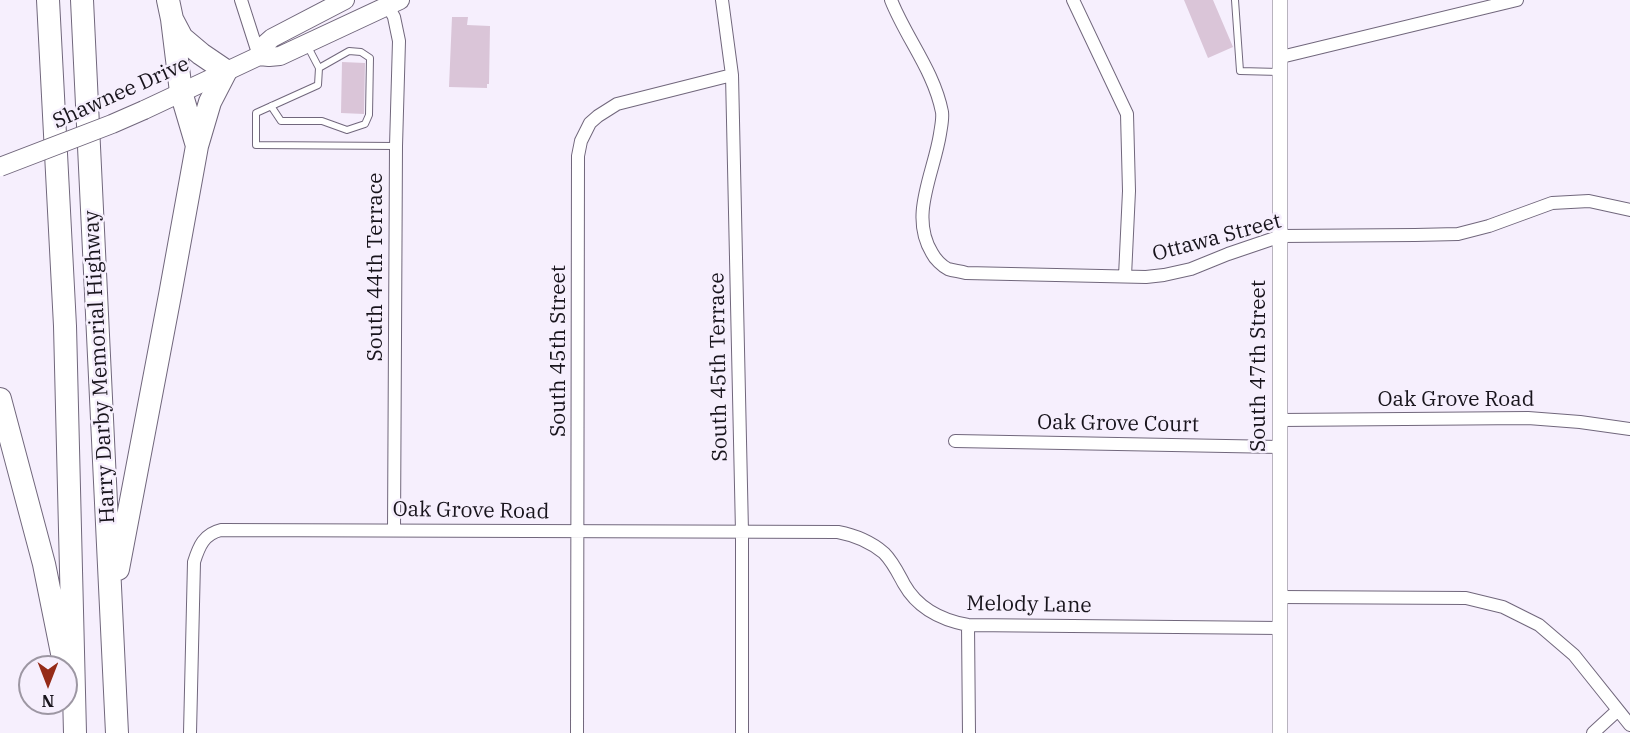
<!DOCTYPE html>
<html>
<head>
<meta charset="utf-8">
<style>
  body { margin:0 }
  #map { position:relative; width:1630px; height:733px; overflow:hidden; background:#f6effd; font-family:"IBM Plex Serif",serif }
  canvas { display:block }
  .north { position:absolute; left:18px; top:655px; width:60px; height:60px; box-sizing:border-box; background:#f6effd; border:2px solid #9d97a3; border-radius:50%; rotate:180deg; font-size:16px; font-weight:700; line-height:24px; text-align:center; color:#18141c }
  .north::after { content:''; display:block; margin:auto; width:21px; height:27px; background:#952b18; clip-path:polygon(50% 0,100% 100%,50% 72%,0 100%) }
</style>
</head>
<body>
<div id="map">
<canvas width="1630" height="733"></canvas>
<div class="north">N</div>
</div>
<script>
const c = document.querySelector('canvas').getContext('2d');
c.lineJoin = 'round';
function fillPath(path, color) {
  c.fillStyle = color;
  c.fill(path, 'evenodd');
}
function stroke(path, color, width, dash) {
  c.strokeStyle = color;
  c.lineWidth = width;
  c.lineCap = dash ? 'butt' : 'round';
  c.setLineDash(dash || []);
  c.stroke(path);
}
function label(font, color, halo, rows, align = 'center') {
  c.font = font + ' "IBM Plex Serif",serif';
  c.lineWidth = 5;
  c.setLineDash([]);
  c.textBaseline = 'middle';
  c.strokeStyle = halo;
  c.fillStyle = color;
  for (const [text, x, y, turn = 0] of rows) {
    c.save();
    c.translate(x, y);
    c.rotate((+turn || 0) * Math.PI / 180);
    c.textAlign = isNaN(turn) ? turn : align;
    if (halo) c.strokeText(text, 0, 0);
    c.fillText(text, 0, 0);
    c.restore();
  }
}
const building = new Path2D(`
  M 1184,0 L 1213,0 L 1233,47 L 1208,58 Z
  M 452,17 L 468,17 L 467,25 L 490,26 L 489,84 L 487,84 L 487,88 L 449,87 Z
  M 342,62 L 365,63 L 364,114 L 341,113 Z`);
const service = new Path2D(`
  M 1235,0 L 1240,71 L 1279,72
  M 307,45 L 319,68 L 318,85 L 256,113 L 256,145 L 396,146
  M 271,106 L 281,121 L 322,121 L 347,130 L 365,124 L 369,115 L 370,58 L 361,52 L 349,51 L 319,68`);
const minor = new Path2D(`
  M 241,0 L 259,56
  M 722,0 L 732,75 L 742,532 L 742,733
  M 891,0 C 906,38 934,71 942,112 C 943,119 941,127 940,134 C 934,173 909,216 932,253 C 935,259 942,266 948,269 C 954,271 960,271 966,273 L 1146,277 L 1164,275 L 1191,269 L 1228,254 L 1281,236 L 1415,235 L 1458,234 L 1489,226 L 1552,203 L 1589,201 L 1630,210
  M 1073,0 L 1127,114 L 1129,191 L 1125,276
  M 388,6 L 394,17 L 399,41 L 396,146 L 394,529
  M 1281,57 L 1517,0
  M 1281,420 L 1528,418 L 1580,422 L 1630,429
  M 955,441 L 1280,447
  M 1280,597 L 1466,598 L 1503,607 L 1539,625 L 1574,655 L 1630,725
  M 968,625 L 969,733
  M 190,733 L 194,562 C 199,546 204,534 221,530 L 838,532 C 854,535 871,542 884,553 C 893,562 898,573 904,584 C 918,609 941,620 968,625 L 1280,628
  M 577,733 L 578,156 L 581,141 L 590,123 L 598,116 L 617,104 L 732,75
  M 1593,733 L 1618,710`);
const tertiary = new Path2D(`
  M 1280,733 L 1280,0`);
const secondary = new Path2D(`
  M 259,56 L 263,46 L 272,38 L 345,0
  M 144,110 L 259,56 L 269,57 L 280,56 L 400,0`);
const motorway = new Path2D(`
  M 48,0 L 65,326 L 75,733
  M 82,0 L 117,733
  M 168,0 L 172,19 L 181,92 L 197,146
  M 0,399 L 44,564 L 64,663
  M 118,569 L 170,295 L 197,146 L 210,102 L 226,71 L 201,54 L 182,38 L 172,19`);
const secondaryBridge = new Path2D(`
  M 0,167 L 112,124 L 144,110`);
const streetNames = [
  ["Shawnee Drive",121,93,-24],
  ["Ottawa Street",1217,238,-15],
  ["South 44th Terrace",376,267,-90],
  ["South 45th Street",559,351,-90],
  ["South 47th Street",1259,366,-90],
  ["Harry Darby Memorial Highway",100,367,-93],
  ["South 45th Terrace",719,367,-91],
  ["Oak Grove Road",1456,400],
  ["Oak Grove Court",1118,424,1],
  ["Oak Grove Road",471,511,1],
  ["Melody Lane",1029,605,1]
];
fillPath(building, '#dac5d8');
stroke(service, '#71677c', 8);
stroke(minor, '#71677c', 14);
stroke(tertiary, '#71677c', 16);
stroke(secondary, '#71677c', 20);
stroke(motorway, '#71677c', 24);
stroke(service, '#fff', 6);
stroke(minor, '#fff', 12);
stroke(tertiary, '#fff', 15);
stroke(secondary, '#fff', 18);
stroke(motorway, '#fff', 22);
stroke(secondaryBridge, '#71677c', 20, []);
stroke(secondaryBridge, '#fff', 18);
label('21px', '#18141c', '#f6effd', streetNames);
</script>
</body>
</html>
